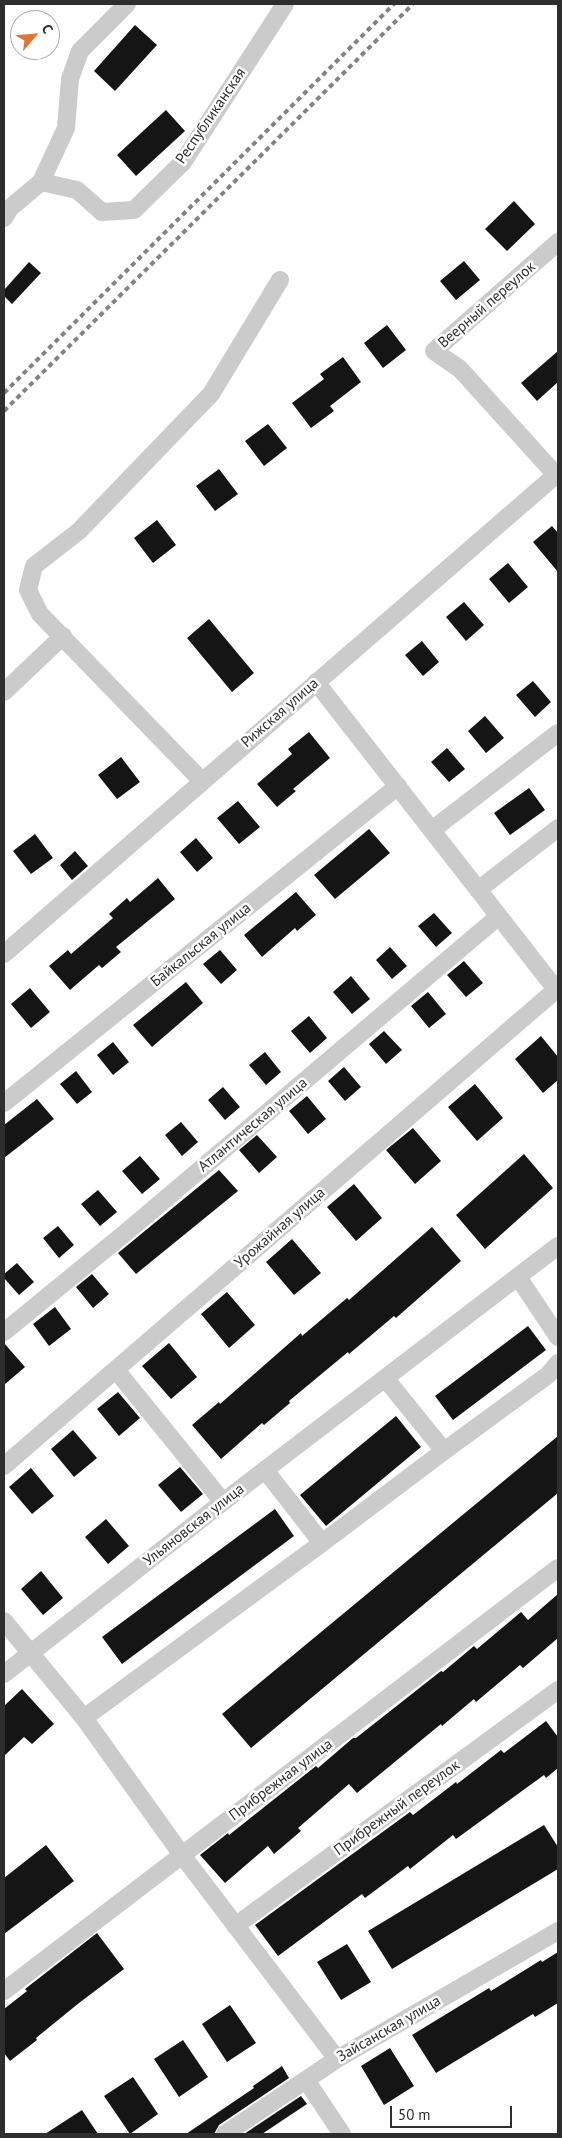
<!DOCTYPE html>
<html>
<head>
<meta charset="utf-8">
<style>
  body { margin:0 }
  #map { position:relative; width:562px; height:2138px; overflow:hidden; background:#fff; font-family:"PT Sans",sans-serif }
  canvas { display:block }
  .frame { position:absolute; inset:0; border:5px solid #2e2e2e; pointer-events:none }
  .north { position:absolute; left:10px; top:10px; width:50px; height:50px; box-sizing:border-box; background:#fff; border:1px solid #ababab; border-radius:50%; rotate:63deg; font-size:14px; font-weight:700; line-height:20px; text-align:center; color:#2e2e2e }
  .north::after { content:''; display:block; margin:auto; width:18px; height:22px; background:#e07435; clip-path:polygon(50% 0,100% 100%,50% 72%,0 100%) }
  .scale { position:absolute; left:390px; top:2106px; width:122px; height:22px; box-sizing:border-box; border:2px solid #2e2e2e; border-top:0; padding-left:6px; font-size:15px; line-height:18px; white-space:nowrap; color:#2e2e2e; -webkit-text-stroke:4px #fff; paint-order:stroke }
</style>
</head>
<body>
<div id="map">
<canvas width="562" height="2138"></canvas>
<div class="frame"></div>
<div class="north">С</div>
<div class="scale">50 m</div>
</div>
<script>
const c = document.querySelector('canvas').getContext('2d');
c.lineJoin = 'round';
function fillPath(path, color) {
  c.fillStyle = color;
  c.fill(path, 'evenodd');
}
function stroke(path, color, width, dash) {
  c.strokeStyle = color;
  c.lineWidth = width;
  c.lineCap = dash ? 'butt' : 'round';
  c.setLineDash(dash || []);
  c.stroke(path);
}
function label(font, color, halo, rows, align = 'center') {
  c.font = font + ' "PT Sans",sans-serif';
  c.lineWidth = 5;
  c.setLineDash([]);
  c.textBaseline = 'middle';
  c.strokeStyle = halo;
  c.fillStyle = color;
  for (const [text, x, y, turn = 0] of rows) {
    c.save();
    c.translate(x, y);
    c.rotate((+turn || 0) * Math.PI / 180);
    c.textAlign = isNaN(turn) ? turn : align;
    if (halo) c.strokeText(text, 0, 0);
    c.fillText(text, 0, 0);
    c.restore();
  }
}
const building = new Path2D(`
  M 135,25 L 157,45 L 115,91 L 94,71 Z
  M 166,110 L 185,131 L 136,176 L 117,155 Z
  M 514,201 L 535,224 L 507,251 L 485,229 Z
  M 464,261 L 480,280 L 456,300 L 440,281 Z
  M 29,262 L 41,273 L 12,304 L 4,296 L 4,290 Z
  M 387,325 L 406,350 L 383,368 L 364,343 Z
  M 558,351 L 558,382 L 537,401 L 521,383 Z
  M 343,357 L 361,382 L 330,406 L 334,411 L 311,428 L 292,403 L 324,379 L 320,374 Z
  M 268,424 L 287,448 L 264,466 L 245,441 Z
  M 219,469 L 238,494 L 215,511 L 196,486 Z
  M 157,520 L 176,545 L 153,563 L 134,538 Z
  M 552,526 L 558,533 L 558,572 L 533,542 Z
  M 508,563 L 528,587 L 509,603 L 489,579 Z
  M 464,602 L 484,625 L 466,641 L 446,617 Z
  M 209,619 L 254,673 L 232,692 L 187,638 Z
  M 422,641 L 439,662 L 423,676 L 405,655 Z
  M 533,681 L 551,702 L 535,717 L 516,695 Z
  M 485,716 L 504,738 L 486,753 L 468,731 Z
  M 309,732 L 330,758 L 293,789 L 296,791 L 277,807 L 257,784 L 292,754 L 288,749 Z
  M 447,748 L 465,769 L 449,782 L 431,762 Z
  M 121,757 L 140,782 L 117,799 L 98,775 Z
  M 529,788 L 545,810 L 510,835 L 494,813 Z
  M 238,801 L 260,827 L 239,844 L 217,818 Z
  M 369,829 L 390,853 L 335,899 L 314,875 Z
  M 35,834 L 53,858 L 31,874 L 13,851 Z
  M 196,838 L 213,858 L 197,872 L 180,852 Z
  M 75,851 L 88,866 L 72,880 L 60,865 Z
  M 158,878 L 175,899 L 116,947 L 121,952 L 102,968 L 99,965 L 70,990 L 49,966 L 68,950 L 71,954 L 113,918 L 109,914 L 127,898 L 130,902 Z
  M 296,892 L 316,915 L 297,931 L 295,928 L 262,957 L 244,935 Z
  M 434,913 L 452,933 L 436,947 L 418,926 Z
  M 390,947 L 407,966 L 392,979 L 376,960 Z
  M 220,950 L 237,970 L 221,984 L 203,964 Z
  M 464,961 L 483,983 L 466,997 L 447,975 Z
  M 351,976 L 370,999 L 352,1014 L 333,992 Z
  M 186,982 L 203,1003 L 152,1047 L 133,1025 Z
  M 30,988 L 50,1012 L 31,1028 L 11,1004 Z
  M 428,992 L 446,1014 L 429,1028 L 411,1006 Z
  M 309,1016 L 327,1038 L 310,1053 L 291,1031 Z
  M 384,1031 L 402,1050 L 386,1064 L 369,1044 Z
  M 541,1036 L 558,1057 L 558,1080 L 543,1093 L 515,1059 Z
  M 113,1042 L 129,1062 L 113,1075 L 97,1055 Z
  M 265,1052 L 281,1072 L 266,1085 L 249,1065 Z
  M 344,1067 L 361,1087 L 345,1101 L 328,1081 Z
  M 76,1071 L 92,1092 L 77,1104 L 60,1084 Z
  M 475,1084 L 503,1118 L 477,1141 L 448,1107 Z
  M 223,1087 L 240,1107 L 225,1120 L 208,1100 Z
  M 307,1096 L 326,1119 L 308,1134 L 289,1111 Z
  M 37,1099 L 54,1119 L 4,1158 L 4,1125 Z
  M 181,1122 L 198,1142 L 182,1156 L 165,1135 Z
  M 413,1128 L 441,1161 L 415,1184 L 386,1150 Z
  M 257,1135 L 277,1157 L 259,1173 L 239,1150 Z
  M 524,1154 L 553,1188 L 485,1249 L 456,1215 Z
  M 140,1156 L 160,1179 L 142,1194 L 122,1171 Z
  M 219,1170 L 238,1191 L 136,1274 L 118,1253 Z
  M 354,1184 L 382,1218 L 356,1241 L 327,1207 Z
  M 98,1190 L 117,1212 L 100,1226 L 81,1204 Z
  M 58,1226 L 74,1245 L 59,1258 L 43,1238 Z
  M 432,1227 L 461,1261 L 396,1318 L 394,1316 L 349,1354 L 348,1352 L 289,1401 L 290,1403 L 264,1425 L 262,1423 L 221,1459 L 192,1425 L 219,1402 L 220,1404 L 301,1333 L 302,1336 L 347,1298 L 349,1300 Z
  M 292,1239 L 321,1273 L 294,1295 L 266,1262 Z
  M 17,1263 L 34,1282 L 19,1295 L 4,1278 L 4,1274 Z
  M 92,1274 L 109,1294 L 93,1308 L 76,1287 Z
  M 227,1292 L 255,1325 L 229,1348 L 201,1314 Z
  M 55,1307 L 71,1329 L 49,1346 L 33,1324 Z
  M 528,1326 L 546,1350 L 453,1420 L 435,1396 Z
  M 4,1343 L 25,1367 L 4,1385 Z
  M 169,1343 L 197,1377 L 171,1399 L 142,1366 Z
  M 118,1392 L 140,1418 L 119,1436 L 97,1409 Z
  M 396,1416 L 421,1447 L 326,1526 L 300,1495 Z
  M 73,1430 L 97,1458 L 74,1477 L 51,1449 Z
  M 558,1436 L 558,1493 L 251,1748 L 222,1714 Z
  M 180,1467 L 203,1494 L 181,1512 L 158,1485 Z
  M 31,1468 L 54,1496 L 32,1514 L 9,1487 Z
  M 275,1509 L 294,1536 L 122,1664 L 102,1637 Z
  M 106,1519 L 129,1546 L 108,1564 L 85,1537 Z
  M 41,1571 L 63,1598 L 43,1615 L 21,1589 Z
  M 558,1594 L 558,1638 L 523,1668 L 520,1665 L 476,1702 L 474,1699 L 442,1726 L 441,1724 L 357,1793 L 349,1784 L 298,1828 L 301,1831 L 274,1854 L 268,1846 L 225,1883 L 200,1855 L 228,1833 L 229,1835 L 316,1766 L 318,1768 L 353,1738 L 356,1738 L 441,1671 L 443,1672 L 474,1646 L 477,1649 L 521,1612 L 528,1620 Z
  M 22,1689 L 54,1724 L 32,1744 L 24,1737 L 4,1756 L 4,1706 Z
  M 546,1721 L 558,1737 L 558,1768 L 546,1778 L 544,1775 L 456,1839 L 453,1835 L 410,1869 L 408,1866 L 365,1898 L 362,1894 L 278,1956 L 255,1925 L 410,1812 L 413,1815 L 456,1782 L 457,1784 L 501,1750 L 504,1753 Z
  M 544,1825 L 558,1847 L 558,1869 L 392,1969 L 368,1931 Z
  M 46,1845 L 74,1881 L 4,1934 L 4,1878 Z
  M 97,1933 L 124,1969 L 79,2003 L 36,2038 L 37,2040 L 10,2061 L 4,2053 L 4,2009 L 27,1991 L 25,1989 Z
  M 347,1944 L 371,1982 L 341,2000 L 317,1962 Z
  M 558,1952 L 558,2003 L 535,2017 L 533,2014 L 436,2073 L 412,2035 L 489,1988 L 491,1991 L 541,1960 L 542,1962 Z
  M 230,2005 L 256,2043 L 227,2062 L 202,2024 Z
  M 183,2040 L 208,2077 L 179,2097 L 154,2059 Z
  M 390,2048 L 414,2086 L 384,2105 L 361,2066 Z
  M 282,2066 L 289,2078 L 219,2125 L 214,2134 L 186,2134 L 254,2088 L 253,2086 Z
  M 133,2077 L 158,2114 L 130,2134 L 104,2096 Z
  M 301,2096 L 307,2104 L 262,2134 L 244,2134 Z
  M 82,2110 L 98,2134 L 45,2134 Z`);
const minor = new Path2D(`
  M 41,182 L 66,128 L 70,79 L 80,51 L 127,4
  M 4,218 L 10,208 L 41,182 L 77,190 L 102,212 L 134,210 L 183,162 L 285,4
  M 556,475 L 460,369 L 434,351 L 558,242
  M 316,682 L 558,992
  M 4,692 L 63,636
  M 202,781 L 40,614 L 28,590 L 34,566 L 79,531 L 211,394 L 280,280
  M 432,830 L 558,733
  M 478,890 L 558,828
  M 4,954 L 558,473
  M 4,1103 L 398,786
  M 518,1277 L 558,1337
  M 4,1332 L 130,1229 L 499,916
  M 116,1370 L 223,1502
  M 385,1378 L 444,1451 L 548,1375 L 558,1363
  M 4,1466 L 558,988
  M 265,1470 L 322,1543
  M 4,1621 L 84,1718 L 182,1855 L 337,2059
  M 4,1674 L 223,1502 L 558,1246
  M 84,1718 L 322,1543 L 444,1451
  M 235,1926 L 558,1690
  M 4,1991 L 558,1568
  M 306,2080 L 342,2134
  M 225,2134 L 337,2059 L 558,1931`);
const rail = new Path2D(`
  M 4,393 L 394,4
  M 4,411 L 413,4`);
const streetNames = [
  ["Республиканская",211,116,-56],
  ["Веерный переулок",487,305,-41],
  ["Рижская улица",280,713,-41],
  ["Байкальская улица",201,945,-39],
  ["Атлантическая улица",253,1125,-40],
  ["Урожайная улица",280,1228,-41],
  ["Ульяновская улица",194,1525,-38],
  ["Прибрежная улица",281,1780,-37],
  ["Прибрежный переулок",397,1808,-36],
  ["Зайсанская улица",389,2029,-30]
];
fillPath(building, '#151515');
stroke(minor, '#cbcbcb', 18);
stroke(rail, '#838383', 4, [5, 4]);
label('15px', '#2e2e2e', '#fff', streetNames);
</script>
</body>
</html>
